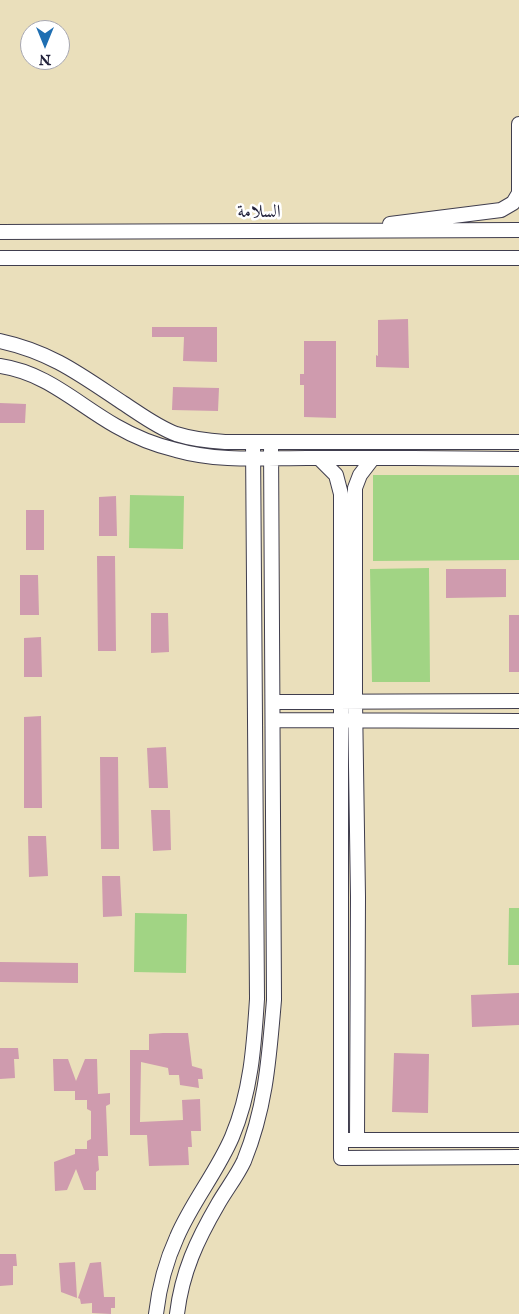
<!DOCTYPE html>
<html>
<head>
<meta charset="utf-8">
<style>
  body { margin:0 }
  #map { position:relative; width:519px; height:1314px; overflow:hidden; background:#eadfbb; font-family:"IM FELL English",serif }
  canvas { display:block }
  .north { position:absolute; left:20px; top:20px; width:50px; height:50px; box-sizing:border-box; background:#fff; border:1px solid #a7a7b1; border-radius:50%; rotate:180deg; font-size:14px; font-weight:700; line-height:20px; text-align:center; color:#22223b }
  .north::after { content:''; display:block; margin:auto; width:18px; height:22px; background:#1f6fb2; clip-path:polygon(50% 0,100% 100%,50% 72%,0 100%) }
</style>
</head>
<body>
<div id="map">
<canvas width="519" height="1314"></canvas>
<div class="north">N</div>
</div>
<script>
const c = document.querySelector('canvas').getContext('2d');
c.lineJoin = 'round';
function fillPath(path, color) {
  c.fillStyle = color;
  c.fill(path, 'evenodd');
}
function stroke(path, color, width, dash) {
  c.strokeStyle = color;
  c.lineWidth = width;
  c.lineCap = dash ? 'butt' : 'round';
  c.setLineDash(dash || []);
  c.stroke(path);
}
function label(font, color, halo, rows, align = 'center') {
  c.font = font + ' "IM FELL English",Amiri,serif';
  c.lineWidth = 5;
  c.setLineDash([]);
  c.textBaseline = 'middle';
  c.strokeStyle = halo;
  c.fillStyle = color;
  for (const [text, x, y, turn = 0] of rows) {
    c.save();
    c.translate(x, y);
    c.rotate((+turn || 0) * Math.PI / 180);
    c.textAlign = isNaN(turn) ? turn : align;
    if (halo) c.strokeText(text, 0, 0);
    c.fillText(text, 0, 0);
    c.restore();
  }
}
const green = new Path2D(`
  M 373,475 L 519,475 L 519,560 L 373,561 Z
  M 130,495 L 184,496 L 183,549 L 129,548 Z
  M 429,568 L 430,682 L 372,682 L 370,569 Z
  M 509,908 L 519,908 L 519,965 L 508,965 Z
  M 135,913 L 187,914 L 186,973 L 134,972 Z`);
const building = new Path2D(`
  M 408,319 L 409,368 L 376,367 L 376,355 L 378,356 L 378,320 Z
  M 152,327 L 217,327 L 217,362 L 183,361 L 184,337 L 152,337 Z
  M 304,341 L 336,341 L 336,418 L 304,417 L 304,385 L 300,385 L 300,374 L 304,374 Z
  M 173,387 L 219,388 L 218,411 L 172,410 Z
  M 0,403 L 26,404 L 25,423 L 0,423 Z
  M 116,496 L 117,536 L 99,536 L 99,497 Z
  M 26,510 L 44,510 L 44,550 L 26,550 Z
  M 97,556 L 115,556 L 116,651 L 98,651 Z
  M 446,569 L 506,569 L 506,597 L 446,598 Z
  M 20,575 L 38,575 L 39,615 L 20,615 Z
  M 151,613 L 168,613 L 169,652 L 151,653 Z
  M 509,615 L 519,615 L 519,672 L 509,672 Z
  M 41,637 L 42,677 L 24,677 L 24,638 Z
  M 41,716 L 42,808 L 24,808 L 24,717 Z
  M 166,747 L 168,788 L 149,788 L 147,748 Z
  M 100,757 L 118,757 L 119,849 L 101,849 Z
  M 151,810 L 170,810 L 171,850 L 153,851 Z
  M 28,836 L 46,836 L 48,876 L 29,877 Z
  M 102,876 L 120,876 L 122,916 L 103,917 Z
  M 0,962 L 78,963 L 78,983 L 0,982 Z
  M 519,993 L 519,1025 L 472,1027 L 471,995 Z
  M 163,1033 L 188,1033 L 192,1066 L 202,1069 L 203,1079 L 198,1079 L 199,1088 L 180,1085 L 179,1075 L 169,1075 L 168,1068 L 141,1062 L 140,1122 L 183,1120 L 182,1100 L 200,1099 L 201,1131 L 191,1131 L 192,1147 L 188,1147 L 189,1165 L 149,1166 L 147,1135 L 130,1135 L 130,1050 L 149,1050 L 149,1034 Z
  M 0,1048 L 18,1048 L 19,1059 L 14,1059 L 15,1078 L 0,1079 Z
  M 394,1053 L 429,1054 L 428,1113 L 392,1112 Z
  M 53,1059 L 68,1059 L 76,1081 L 85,1059 L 97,1059 L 98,1094 L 110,1093 L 110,1104 L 106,1106 L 108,1156 L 98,1156 L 99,1170 L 96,1172 L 96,1190 L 84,1190 L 76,1169 L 67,1190 L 55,1191 L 54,1162 L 75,1154 L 75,1149 L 87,1149 L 87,1141 L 91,1139 L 91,1111 L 87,1109 L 87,1100 L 75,1100 L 75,1091 L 54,1091 Z
  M 0,1254 L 16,1254 L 17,1266 L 13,1266 L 13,1285 L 0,1286 Z
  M 75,1262 L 77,1298 L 61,1292 L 59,1263 Z
  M 101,1262 L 104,1297 L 115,1297 L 115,1308 L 111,1308 L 111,1314 L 92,1313 L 92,1303 L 81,1304 L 80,1299 L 78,1298 L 90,1263 Z`);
const minor = new Path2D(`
  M 390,224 L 501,210 L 513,203 L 519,193 L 519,124
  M 0,232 L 519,230
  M 0,258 L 519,258
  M 0,341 C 51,352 81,375 123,403 C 140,414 157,427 176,434 C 192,439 209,441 225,442 L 519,442
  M 0,366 C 47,373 77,404 116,426 C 135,437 155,445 176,450 C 218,462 264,458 307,458 C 378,458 448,458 519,459
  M 319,458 L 336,475 L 341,494 L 341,1158 L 519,1157
  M 273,702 L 519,701
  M 273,720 L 519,721
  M 347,1140 L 519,1140
  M 357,1140 L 358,897 L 355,701 L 355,488 L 360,475 L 373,458
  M 156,1314 C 159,1288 166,1261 177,1237 C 192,1202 217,1172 232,1137 C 251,1092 254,1046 257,999 L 253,442
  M 177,1314 C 182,1272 197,1240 218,1204 C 226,1190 237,1176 244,1161 C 266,1107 269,1058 274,1000 L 271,442`);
const streetNames = [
  ["السلامة",259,213]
];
fillPath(green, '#a1d484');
fillPath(building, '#cf9bae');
stroke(minor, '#403e4e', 16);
stroke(minor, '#fff', 14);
label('18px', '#22223b', '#fff', streetNames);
</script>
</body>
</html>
